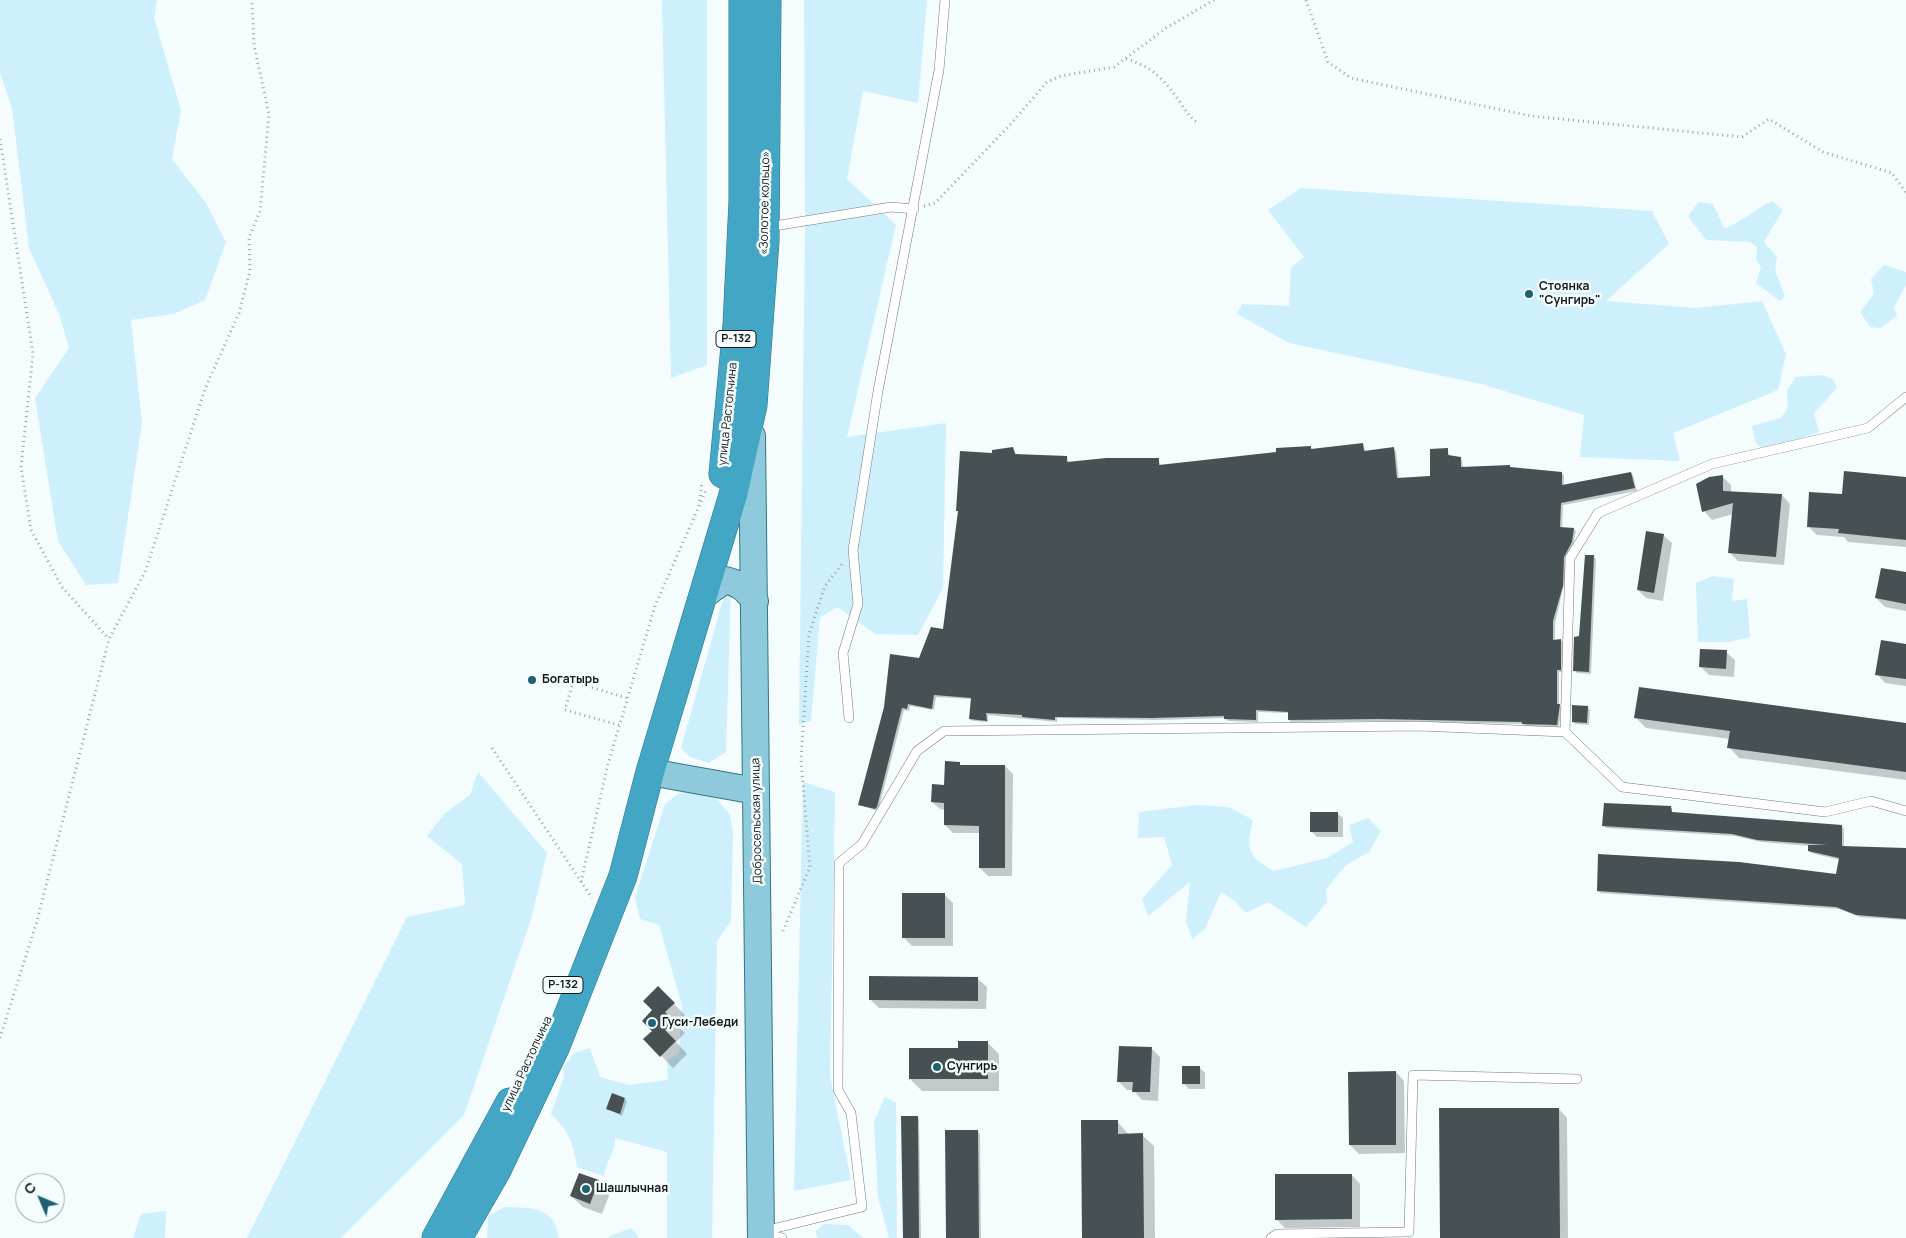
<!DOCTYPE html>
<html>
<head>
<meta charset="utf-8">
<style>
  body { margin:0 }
  #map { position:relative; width:1906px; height:1238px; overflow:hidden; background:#f4fcfe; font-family:Manrope,sans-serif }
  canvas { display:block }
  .north { position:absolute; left:15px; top:1173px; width:50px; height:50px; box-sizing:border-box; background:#f4fcfe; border:1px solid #9ba1a3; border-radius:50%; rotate:315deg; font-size:14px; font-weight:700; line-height:20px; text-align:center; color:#15191a }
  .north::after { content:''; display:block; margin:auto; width:18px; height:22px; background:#1e6174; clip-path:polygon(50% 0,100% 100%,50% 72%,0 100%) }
</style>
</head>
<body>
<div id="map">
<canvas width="1906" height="1238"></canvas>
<div class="north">С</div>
</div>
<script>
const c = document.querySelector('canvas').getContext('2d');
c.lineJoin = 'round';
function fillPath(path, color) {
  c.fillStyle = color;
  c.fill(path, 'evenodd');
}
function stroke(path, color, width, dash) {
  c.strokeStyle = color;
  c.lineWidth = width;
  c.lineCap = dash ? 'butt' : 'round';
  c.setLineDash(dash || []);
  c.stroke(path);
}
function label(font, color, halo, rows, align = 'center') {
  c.font = font + ' Manrope,sans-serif';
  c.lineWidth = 5;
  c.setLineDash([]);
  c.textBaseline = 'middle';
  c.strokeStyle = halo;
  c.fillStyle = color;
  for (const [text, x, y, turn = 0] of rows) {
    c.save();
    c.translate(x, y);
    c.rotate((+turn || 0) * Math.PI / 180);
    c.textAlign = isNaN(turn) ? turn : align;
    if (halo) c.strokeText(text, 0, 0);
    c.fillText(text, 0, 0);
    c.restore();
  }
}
const green = new Path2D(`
  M 0,0 L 157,0 L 154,18 L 181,110 L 172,159 L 206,203 L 226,242 L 205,300 L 173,314 L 131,320 L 142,423 L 118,583 L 86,585 L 58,541 L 35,398 L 69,348 L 59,314 L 29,248 L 12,108 L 0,73 Z
  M 662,0 L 707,0 L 707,365 L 671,378 Z
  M 804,0 L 927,0 L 918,103 L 863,91 L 847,179 L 896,225 L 847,437 L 946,423 L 943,588 L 918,635 L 875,634 L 838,607 L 820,617 L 811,721 L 799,725 L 805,227 Z
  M 1301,188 L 1652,211 L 1669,244 L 1606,301 L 1696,308 L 1762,301 L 1786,354 L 1778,390 L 1673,433 L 1680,461 L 1580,457 L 1584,415 L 1481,384 L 1289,343 L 1237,314 L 1242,304 L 1289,306 L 1291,268 L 1304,257 L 1268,210 Z
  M 1772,201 L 1783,210 L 1764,242 L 1777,257 L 1775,270 L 1785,296 L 1780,301 L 1756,283 L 1761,267 L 1756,260 L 1757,247 L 1750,242 L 1706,240 L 1688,216 L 1699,202 L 1713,204 L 1724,228 C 1732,228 1761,206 1772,201 Z
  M 1884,265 L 1906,272 L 1906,285 L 1894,307 L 1897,316 L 1880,328 L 1870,327 L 1860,312 L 1874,294 L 1871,279 Z
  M 1822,375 L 1833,379 L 1837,388 L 1814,413 L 1819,432 L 1778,446 L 1760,447 L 1755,441 L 1752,426 L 1781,418 L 1788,408 L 1787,390 L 1796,377 Z
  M 1713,576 L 1734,579 L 1732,601 L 1747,599 L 1750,637 L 1729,642 L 1698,642 L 1696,583 Z
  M 727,586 L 731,586 L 726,752 L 709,763 L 690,757 L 681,748 Z
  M 478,772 L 547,853 L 532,916 L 464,1115 L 341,1238 L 247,1238 L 407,917 L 465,905 L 462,864 L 427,836 L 445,813 L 470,795 Z
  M 803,782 L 835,792 L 830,1076 L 851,1180 L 794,1191 Z
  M 696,790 L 717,799 L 730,815 L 733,832 L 731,921 L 717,941 L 712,1238 L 667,1238 L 667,1152 L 615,1138 C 617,1148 605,1163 604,1176 L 577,1167 C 573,1142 569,1132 551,1114 L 564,1077 L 563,1068 L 574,1053 L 590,1048 L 600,1077 L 629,1085 L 668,1080 L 667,1061 L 679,1053 L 682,1005 L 659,925 L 640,919 L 635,897 L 665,804 L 679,793 Z
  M 1197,805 L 1229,807 L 1253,820 C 1246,849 1247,856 1274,871 L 1327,858 L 1353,842 L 1349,825 L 1368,818 L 1381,831 L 1369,852 L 1346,865 L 1326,889 L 1327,902 L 1306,927 L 1268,902 L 1246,913 L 1235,901 L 1221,892 L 1205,929 L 1192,939 L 1186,921 L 1190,882 L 1148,916 L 1142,899 L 1172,865 L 1164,837 L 1138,838 L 1139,812 Z
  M 885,1097 L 896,1103 L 897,1238 L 889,1238 L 878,1197 L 874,1122 Z
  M 505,1207 C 531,1208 555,1206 559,1238 L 487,1238 L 488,1216 Z
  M 166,1211 L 165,1238 L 133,1238 L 141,1214 Z
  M 824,1224 L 848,1225 L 863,1238 L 818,1238 L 815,1232 Z
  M 631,1228 L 639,1238 L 609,1238 L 610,1236 Z`);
const shadow = new Path2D(`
  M 1363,444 L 1366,452 L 1394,449 L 1396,451 L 1399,479 L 1431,478 L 1447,450 L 1450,456 L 1462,460 L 1463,468 L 1561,473 L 1564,475 L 1564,486 L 1631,473 L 1633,475 L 1637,491 L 1563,505 L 1562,529 L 1574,529 L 1576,531 L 1555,624 L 1555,641 L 1561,640 L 1563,642 L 1562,672 L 1559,672 L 1559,705 L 1561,708 L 1559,727 L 1525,726 L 1523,724 L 1381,721 L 1291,722 L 1289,720 L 1289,713 L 1258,712 L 1258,722 L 1228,721 L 1225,718 L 1155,720 L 1057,718 L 1057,722 L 988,715 L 988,722 L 973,721 L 970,719 L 972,699 L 936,697 L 934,710 L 910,706 L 909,711 L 904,710 L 878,811 L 860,805 L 920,659 L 944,630 L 993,454 L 1013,449 L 1017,455 L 1067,457 L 1069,463 L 1158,459 L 1161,466 L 1277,453 L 1310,447 L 1313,450 Z
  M 1722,476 L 1731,485 L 1731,493 L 1782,495 L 1790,504 L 1784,565 L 1738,561 L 1729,552 L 1733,514 L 1712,520 L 1704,511 Z
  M 1906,478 L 1906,547 L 1848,542 L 1844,537 L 1817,535 L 1808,526 L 1843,496 Z
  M 1663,535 L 1672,543 L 1663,601 L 1646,598 L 1638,590 Z
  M 1594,556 L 1596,559 L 1591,674 L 1577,673 L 1574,670 Z
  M 1906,574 L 1906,611 L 1885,607 L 1876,598 Z
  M 1906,645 L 1906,686 L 1885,683 L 1877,674 Z
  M 1726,652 L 1735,660 L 1734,677 L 1709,675 L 1700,666 Z
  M 1588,707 L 1590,710 L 1589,725 L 1575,724 L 1573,722 Z
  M 1636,718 L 1906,725 L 1906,780 L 1739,758 L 1729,747 L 1730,739 L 1646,728 Z
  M 959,763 L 962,766 L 1005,766 L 1013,774 L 1012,876 L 988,876 L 980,868 L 980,833 L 953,833 L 945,825 L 945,810 L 940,809 L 932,802 L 946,786 Z
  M 1671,808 L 1673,813 L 1842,826 L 1844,829 L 1844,847 L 1906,849 L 1906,920 L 1860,917 L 1839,909 L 1600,893 L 1598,891 L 1837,875 L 1840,860 L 1811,853 L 1809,851 L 1810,846 L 1761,842 L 1735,836 L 1606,828 L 1604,826 Z
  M 1337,813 L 1343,818 L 1343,837 L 1317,837 L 1311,831 Z
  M 944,894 L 953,903 L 953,946 L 912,946 L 904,938 Z
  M 978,979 L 987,987 L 986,1009 L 879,1008 L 870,999 Z
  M 658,988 L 685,1015 L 676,1025 L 685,1033 L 676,1042 L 687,1054 L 673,1068 L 645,1039 L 653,1031 Z
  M 987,1042 L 999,1054 L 999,1091 L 922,1091 L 910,1079 L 959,1050 Z
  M 1152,1049 L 1160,1057 L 1158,1101 L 1142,1100 L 1133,1090 L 1127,1090 L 1118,1081 Z
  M 1199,1067 L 1205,1073 L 1205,1089 L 1189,1089 L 1183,1083 Z
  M 1396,1072 L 1404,1081 L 1405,1153 L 1359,1154 L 1350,1145 Z
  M 613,1095 L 627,1101 L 622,1116 L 608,1109 Z
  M 1559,1109 L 1567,1118 L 1568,1238 L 1441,1238 Z
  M 917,1117 L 919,1119 L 921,1238 L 904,1238 Z
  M 1117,1121 L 1129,1135 L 1142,1135 L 1154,1146 L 1155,1238 L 1083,1238 Z
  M 978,1131 L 980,1134 L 981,1238 L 947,1238 Z
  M 1352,1175 L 1360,1184 L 1360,1227 L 1285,1228 L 1276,1219 Z
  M 598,1181 L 610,1193 L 602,1214 L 583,1207 L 571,1196 Z`);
const building = new Path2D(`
  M 1363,443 L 1364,451 L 1394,447 L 1397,478 L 1430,476 L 1430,449 L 1448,448 L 1448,455 L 1461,457 L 1461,467 L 1510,465 L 1510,467 L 1562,472 L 1562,485 L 1631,472 L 1635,488 L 1561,503 L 1560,527 L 1574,528 L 1572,542 L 1564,557 L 1563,586 L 1553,621 L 1553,640 L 1561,639 L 1561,670 L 1557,670 L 1557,704 L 1560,704 L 1557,725 L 1522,724 L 1522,722 L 1378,719 L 1288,720 L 1288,712 L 1256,710 L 1256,720 L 1224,719 L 1224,716 L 1152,718 L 1055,717 L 1055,720 L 1022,717 L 1022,715 L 986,713 L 987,721 L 969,719 L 971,698 L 934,695 L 932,709 L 908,704 L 907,709 L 902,708 L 877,807 L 875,809 L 858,805 L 884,707 L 890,654 L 919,658 L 931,627 L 943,629 L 958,511 L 956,511 L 960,451 L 992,453 L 992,450 L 1013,447 L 1015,454 L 1067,456 L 1067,462 L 1106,458 L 1159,458 L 1159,465 L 1276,452 L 1276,448 L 1311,446 L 1311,449 Z
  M 1844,471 L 1906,477 L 1906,540 L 1838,533 L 1839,529 L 1807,527 L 1809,492 L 1842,494 Z
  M 1723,475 L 1723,491 L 1782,494 L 1776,557 L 1728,553 L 1733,503 L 1702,512 L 1696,484 L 1709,477 Z
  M 1646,531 L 1664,534 L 1654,593 L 1637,590 Z
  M 1585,555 L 1594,555 L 1589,672 L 1573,671 L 1574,637 L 1579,636 Z
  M 1881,568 L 1906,572 L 1906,604 L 1875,598 Z
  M 1881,640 L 1906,644 L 1906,679 L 1875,675 Z
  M 1700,649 L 1727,650 L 1726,669 L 1699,667 Z
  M 1639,687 L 1906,723 L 1906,772 L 1727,748 L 1730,731 L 1634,718 Z
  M 1572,705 L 1588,706 L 1587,723 L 1572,722 Z
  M 945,761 L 960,762 L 960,765 L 1005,765 L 1005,868 L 979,868 L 979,826 L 944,825 L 944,803 L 931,802 L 932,784 L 944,785 Z
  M 1604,803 L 1671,806 L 1672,812 L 1842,825 L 1842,846 L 1906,848 L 1906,919 L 1856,915 L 1836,907 L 1597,891 L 1598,854 L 1739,862 L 1836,874 L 1839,858 L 1808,851 L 1808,845 L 1827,845 L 1757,840 L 1732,834 L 1602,826 Z
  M 1310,812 L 1338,812 L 1338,832 L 1310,832 Z
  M 902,893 L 945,893 L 945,938 L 902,938 Z
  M 869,976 L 978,977 L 978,1001 L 869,1000 Z
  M 658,986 L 675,1003 L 665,1012 L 674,1021 L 665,1030 L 676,1041 L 660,1057 L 643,1039 L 652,1031 L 642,1021 L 652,1010 L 643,1001 Z
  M 958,1041 L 988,1041 L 988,1079 L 909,1079 L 909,1048 L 958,1048 Z
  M 1119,1046 L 1152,1047 L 1150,1092 L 1132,1092 L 1133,1082 L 1117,1082 Z
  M 1182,1066 L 1200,1066 L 1200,1084 L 1182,1084 Z
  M 1396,1071 L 1396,1145 L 1349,1145 L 1348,1072 Z
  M 612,1093 L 625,1098 L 620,1114 L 606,1109 Z
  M 1439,1108 L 1559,1108 L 1560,1238 L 1440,1238 Z
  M 901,1116 L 918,1116 L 919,1238 L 903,1238 Z
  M 1081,1120 L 1118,1120 L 1118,1134 L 1143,1133 L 1144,1238 L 1082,1238 Z
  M 945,1130 L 978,1130 L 979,1238 L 946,1238 Z
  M 579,1173 L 599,1180 L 590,1204 L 570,1196 Z
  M 1275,1174 L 1352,1174 L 1352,1219 L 1275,1220 Z`);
const path = new Path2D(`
  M 1306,0 L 1328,62 L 1351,78 L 1531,116 L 1742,137 L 1769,119 L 1823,152 L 1892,173 L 1906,193
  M 1126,59 C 1154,67 1163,79 1180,102 C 1186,111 1190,118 1198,123
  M 0,139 L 33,354 L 21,467 L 31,530 L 62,587 L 109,639
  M 924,206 L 935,203 L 1010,125 L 1047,82 L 1061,76 L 1114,67 L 1166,28 L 1214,0
  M 699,506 L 702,482
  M 619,725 L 565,710 L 573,682 L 627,698
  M 492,748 L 592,898
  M 581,882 L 608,764 L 655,606 L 707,488
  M 783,931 L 810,867 L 801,760 L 809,634 L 825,586 L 842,564
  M 0,1038 L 37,921 L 109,639 L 145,572 L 205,389 L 239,313 L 250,271 L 249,238 L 260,211 L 269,115 L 254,45 L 252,0`);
const lane = new Path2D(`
  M 768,227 L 891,207 L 914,209
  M 849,718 L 843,653 L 858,604 L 853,550 L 878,391 L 939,70 L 945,0
  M 1565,732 L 1570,558 L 1598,513 L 1712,464 L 1868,428 L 1906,397
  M 764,1231 L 862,1207 L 851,1113 L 838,1090 L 839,863 L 862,844 L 917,751 L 944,731 L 1418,726 L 1565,732 L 1622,787 L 1825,812 L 1871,801 L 1906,811
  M 764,1232 L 782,1238
  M 1271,1238 L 1277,1234 L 1409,1232 L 1413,1075 L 1577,1079`);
const primary = new Path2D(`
  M 752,436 L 761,1238
  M 705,594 L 725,580 C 739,583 746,589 755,601
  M 650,772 L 756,791`);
const highway = new Path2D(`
  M 723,474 L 737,325 L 743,202 L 743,0
  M 436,1238 L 510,1102
  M 458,1238 L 497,1170 L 556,1046 L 623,876 L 650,772 L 733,495 L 753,405 L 765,241 L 767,0`);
const markers = [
  [1529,294,5,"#1e6174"],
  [532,680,5,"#1e6174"],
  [652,1023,5,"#1e6174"],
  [937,1067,5,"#1e6174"],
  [586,1189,5,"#1e6174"]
];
const shields = [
  [736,339,40],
  [563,985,40]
];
const shieldNames = [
  ["Р-132",736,339],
  ["Р-132",563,985]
];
const streetNames = [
  ["«Золотое кольцо»",765,203,-89],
  ["улица Растопчина",728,414,-84],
  ["Добросельская улица",757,821,-91],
  ["улица Растопчина",527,1064,-65]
];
const poiNames = [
  ["Стоянка",1539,287],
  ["\"Сунгирь\"",1539,301],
  ["Богатырь",542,680],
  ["Гуси-Лебеди",662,1023],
  ["Сунгирь",947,1067],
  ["Шашлычная",596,1189]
];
fillPath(green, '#cdf0fc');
fillPath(shadow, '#0003');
fillPath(building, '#475154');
stroke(lane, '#707b7f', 10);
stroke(primary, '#327588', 28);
stroke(highway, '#327588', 29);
stroke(path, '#9ea4a6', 3, [1, 4]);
stroke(lane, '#fff', 9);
stroke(primary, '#8ecadc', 26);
stroke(highway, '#42a6c4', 28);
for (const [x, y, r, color] of markers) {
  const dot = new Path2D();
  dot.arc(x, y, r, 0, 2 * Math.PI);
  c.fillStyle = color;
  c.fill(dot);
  stroke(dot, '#f4fcfe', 2);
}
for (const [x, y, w] of shields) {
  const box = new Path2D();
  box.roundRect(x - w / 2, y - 8.5, w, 17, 4);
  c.fillStyle = '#f4fcfe';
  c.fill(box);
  stroke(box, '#15191a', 1);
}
label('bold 11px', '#15191a', null, shieldNames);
label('12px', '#15191a', '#f4fcfe', streetNames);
label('bold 12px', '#15191a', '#f4fcfe', poiNames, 'left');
</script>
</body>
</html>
